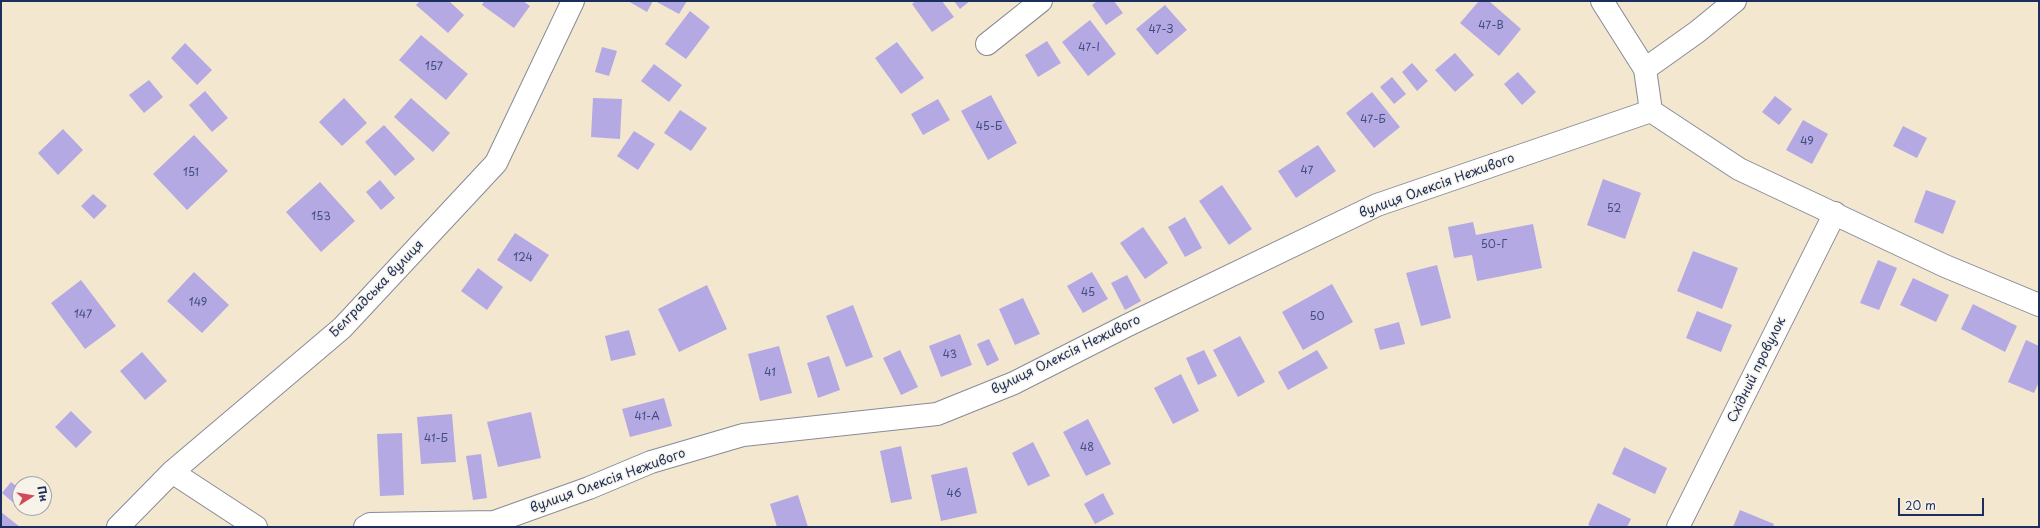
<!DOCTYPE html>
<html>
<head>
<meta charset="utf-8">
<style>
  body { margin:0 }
  #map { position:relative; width:2040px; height:528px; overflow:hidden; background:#f3e7d0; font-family:"Playpen Sans",sans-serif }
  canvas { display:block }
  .frame { position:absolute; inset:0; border:2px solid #1b2f5e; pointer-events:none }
  .north { position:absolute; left:12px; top:476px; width:40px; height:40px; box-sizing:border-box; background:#f7f3e8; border:1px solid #9fa5b1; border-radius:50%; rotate:78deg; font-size:11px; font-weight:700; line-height:16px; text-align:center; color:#1b2f5e }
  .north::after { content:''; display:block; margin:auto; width:14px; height:18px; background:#d1495b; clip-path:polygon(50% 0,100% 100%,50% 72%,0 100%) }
  .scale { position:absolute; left:1898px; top:498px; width:86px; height:18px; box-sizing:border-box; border:2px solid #1b2f5e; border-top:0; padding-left:5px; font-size:12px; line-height:14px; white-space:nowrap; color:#1b2f5e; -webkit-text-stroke:3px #f7f3e8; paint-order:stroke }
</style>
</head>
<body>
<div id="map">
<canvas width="2040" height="528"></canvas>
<div class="frame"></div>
<div class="north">Пн</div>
<div class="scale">20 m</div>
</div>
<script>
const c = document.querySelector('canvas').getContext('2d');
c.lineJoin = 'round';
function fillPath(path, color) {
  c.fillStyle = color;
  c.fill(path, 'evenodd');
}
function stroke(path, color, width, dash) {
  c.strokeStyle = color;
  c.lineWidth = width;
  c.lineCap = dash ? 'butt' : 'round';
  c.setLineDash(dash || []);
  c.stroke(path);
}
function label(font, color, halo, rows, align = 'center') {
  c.font = font + ' "Playpen Sans",sans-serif';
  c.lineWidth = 3;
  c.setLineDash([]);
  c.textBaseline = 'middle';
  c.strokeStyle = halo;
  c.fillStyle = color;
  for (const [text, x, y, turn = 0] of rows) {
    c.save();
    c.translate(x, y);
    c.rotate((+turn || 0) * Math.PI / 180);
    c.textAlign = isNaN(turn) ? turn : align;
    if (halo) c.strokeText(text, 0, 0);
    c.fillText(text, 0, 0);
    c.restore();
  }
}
const building = new Path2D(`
  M 420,1 L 449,1 L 464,15 L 448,33 L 416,5 Z
  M 484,1 L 523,1 L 530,6 L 514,28 L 482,5 Z
  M 628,1 L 653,1 L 647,12 Z
  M 655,1 L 687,1 L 679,14 Z
  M 916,1 L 942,1 L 954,17 L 932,32 L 912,4 Z
  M 954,1 L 970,1 L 960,9 Z
  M 1097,1 L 1114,1 L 1123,13 L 1106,25 L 1092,5 Z
  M 1479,1 L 1489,1 L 1521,29 L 1499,56 L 1460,23 Z
  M 1165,5 L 1187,30 L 1157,55 L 1136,29 Z
  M 690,11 L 710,27 L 686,59 L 665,44 Z
  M 1090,20 L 1116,54 L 1088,76 L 1062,42 Z
  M 421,35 L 468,74 L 446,100 L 399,60 Z
  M 1047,41 L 1061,63 L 1038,77 L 1025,55 Z
  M 897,42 L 924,78 L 901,94 L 875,58 Z
  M 185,43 L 212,70 L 197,85 L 171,58 Z
  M 602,47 L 617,51 L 609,76 L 595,72 Z
  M 1455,53 L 1474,75 L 1455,92 L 1435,70 Z
  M 1412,63 L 1428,81 L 1417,91 L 1402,72 Z
  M 654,64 L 682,85 L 669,102 L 641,81 Z
  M 1518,72 L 1536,92 L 1522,105 L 1504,84 Z
  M 1392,77 L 1406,94 L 1394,104 L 1380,87 Z
  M 149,80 L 163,97 L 144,113 L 129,95 Z
  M 205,91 L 228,118 L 212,132 L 189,105 Z
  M 1372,92 L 1400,127 L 1374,148 L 1346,113 Z
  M 991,95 L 1017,143 L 988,160 L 961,111 Z
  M 1775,96 L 1792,109 L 1779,125 L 1762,112 Z
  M 344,98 L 367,123 L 342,146 L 319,122 Z
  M 411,98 L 450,133 L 433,152 L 394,117 Z
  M 593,98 L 622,99 L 620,139 L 591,137 Z
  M 938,99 L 950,120 L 923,135 L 911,114 Z
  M 680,110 L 707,128 L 691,151 L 664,133 Z
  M 1803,120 L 1828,134 L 1812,164 L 1786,150 Z
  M 384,125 L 415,159 L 395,176 L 365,142 Z
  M 1903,126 L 1927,138 L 1917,158 L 1893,146 Z
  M 63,129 L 83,150 L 58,175 L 38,153 Z
  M 634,131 L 655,144 L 638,170 L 617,156 Z
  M 194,135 L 228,171 L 187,210 L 153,174 Z
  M 1318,145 L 1336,171 L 1296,198 L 1278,171 Z
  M 1603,179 L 1641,193 L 1625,239 L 1587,225 Z
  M 380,180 L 395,198 L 381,210 L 366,192 Z
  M 320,182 L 355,221 L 321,252 L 286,212 Z
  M 1222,185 L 1252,229 L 1229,245 L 1199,201 Z
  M 1926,190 L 1956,201 L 1943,234 L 1914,222 Z
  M 93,194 L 107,206 L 94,219 L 81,206 Z
  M 1185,217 L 1202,248 L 1185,257 L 1168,227 Z
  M 1473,222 L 1476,235 L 1533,224 L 1542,268 L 1477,281 L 1472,255 L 1454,258 L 1448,227 Z
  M 1143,227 L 1168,263 L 1145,279 L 1120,243 Z
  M 515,233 L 549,255 L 531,282 L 497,260 Z
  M 1693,251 L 1738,268 L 1722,309 L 1677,291 Z
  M 1878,260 L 1897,268 L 1879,310 L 1860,303 Z
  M 1437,265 L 1451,318 L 1421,326 L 1406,273 Z
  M 478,268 L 503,287 L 487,310 L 461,291 Z
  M 194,272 L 229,305 L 202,333 L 167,301 Z
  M 1092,272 L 1108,299 L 1083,313 L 1067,286 Z
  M 1127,275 L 1141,301 L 1125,310 L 1111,283 Z
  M 1913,278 L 1949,295 L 1936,322 L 1900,305 Z
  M 81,280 L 116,326 L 85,349 L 51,303 Z
  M 1332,284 L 1353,322 L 1303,350 L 1282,312 Z
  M 707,285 L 727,329 L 679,352 L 658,309 Z
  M 1023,298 L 1040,334 L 1015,345 L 999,309 Z
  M 1973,304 L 2017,326 L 2005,352 L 1961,329 Z
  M 853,305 L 873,357 L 846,367 L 826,316 Z
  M 1697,311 L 1732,325 L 1721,352 L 1686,338 Z
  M 1399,322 L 1405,344 L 1380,350 L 1374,329 Z
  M 629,330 L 636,355 L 611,361 L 605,336 Z
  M 960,334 L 972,365 L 941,377 L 929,346 Z
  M 1240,336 L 1265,382 L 1238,397 L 1213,350 Z
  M 989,339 L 999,360 L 987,366 L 977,344 Z
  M 2026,340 L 2039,346 L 2039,382 L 2034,393 L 2008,382 Z
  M 779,346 L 792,393 L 760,401 L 748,354 Z
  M 900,350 L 918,387 L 901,395 L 883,358 Z
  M 1204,350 L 1217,376 L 1198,385 L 1186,358 Z
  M 1317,350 L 1328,368 L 1288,390 L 1278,372 Z
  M 142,352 L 167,381 L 145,400 L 120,371 Z
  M 829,356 L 840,390 L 818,398 L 807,363 Z
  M 1181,374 L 1199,411 L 1173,424 L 1154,388 Z
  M 664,398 L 672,426 L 630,437 L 622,409 Z
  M 71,411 L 92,432 L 76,448 L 55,427 Z
  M 531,412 L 541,458 L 498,467 L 487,422 Z
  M 452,414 L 456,462 L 421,464 L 417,417 Z
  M 1088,419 L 1111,464 L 1086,476 L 1063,432 Z
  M 402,433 L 404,495 L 380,496 L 377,434 Z
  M 1033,442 L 1050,476 L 1028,486 L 1012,453 Z
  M 901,446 L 912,499 L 891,503 L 880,451 Z
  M 1624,447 L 1667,468 L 1655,494 L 1612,474 Z
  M 481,454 L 487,498 L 473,500 L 466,456 Z
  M 967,467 L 977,513 L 941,521 L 931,475 Z
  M 11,482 L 20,489 L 20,508 L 23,508 L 22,510 L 2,493 Z
  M 1103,493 L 1114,514 L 1095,524 L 1084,504 Z
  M 798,495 L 808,527 L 777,527 L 770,504 Z
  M 1598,503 L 1631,519 L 1627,527 L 1593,527 L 1588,525 Z
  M 1740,510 L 1774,524 L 1773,527 L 1733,527 Z
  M 1,512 L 20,527 L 1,527 Z`);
const minor = new Path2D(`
  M 1602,1 L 1645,69 L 1651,111 L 1739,169 L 1945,266 L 2039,305
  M 987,44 L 1041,1
  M 1645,69 L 1697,32 L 1735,1
  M 172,472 L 256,527
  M 118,527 L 172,472 L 342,328 L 496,163 L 573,1
  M 365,527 L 370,524 L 494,522 L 589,488 L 651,462 L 743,435 L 937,414 L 1014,383 L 1126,326 L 1377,205 L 1651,111
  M 1678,527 L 1835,213`);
const numberNames = [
  ["47-В",1491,26],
  ["47-З",1161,30],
  ["47-І",1089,48],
  ["157",434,67],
  ["47-Б",1373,120],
  ["45-Б",989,127],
  ["49",1807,142],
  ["47",1307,171],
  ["151",191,173],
  ["52",1614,209],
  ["153",321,217],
  ["50-Г",1494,245],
  ["124",523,258],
  ["45",1088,293],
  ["149",198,303],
  ["147",83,315],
  ["50",1317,317],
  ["43",950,355],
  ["41",770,373],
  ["41-А",647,417],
  ["41-Б",436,439],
  ["48",1087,448],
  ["46",954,494]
];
const streetNames = [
  ["вулиця Олексія Неживого",1437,186,-20],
  ["Бєлградська вулиця",377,289,-46],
  ["вулиця Олексія Неживого",1066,355,-26],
  ["Східний провулок",1757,370,-64],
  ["вулиця Олексія Неживого",608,481,-20]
];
fillPath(building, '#b4a9e2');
stroke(minor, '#878b97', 24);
stroke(minor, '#fff', 22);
label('11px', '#414e7f', null, numberNames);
label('13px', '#1b2f5e', '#f7f3e8', streetNames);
</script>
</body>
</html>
